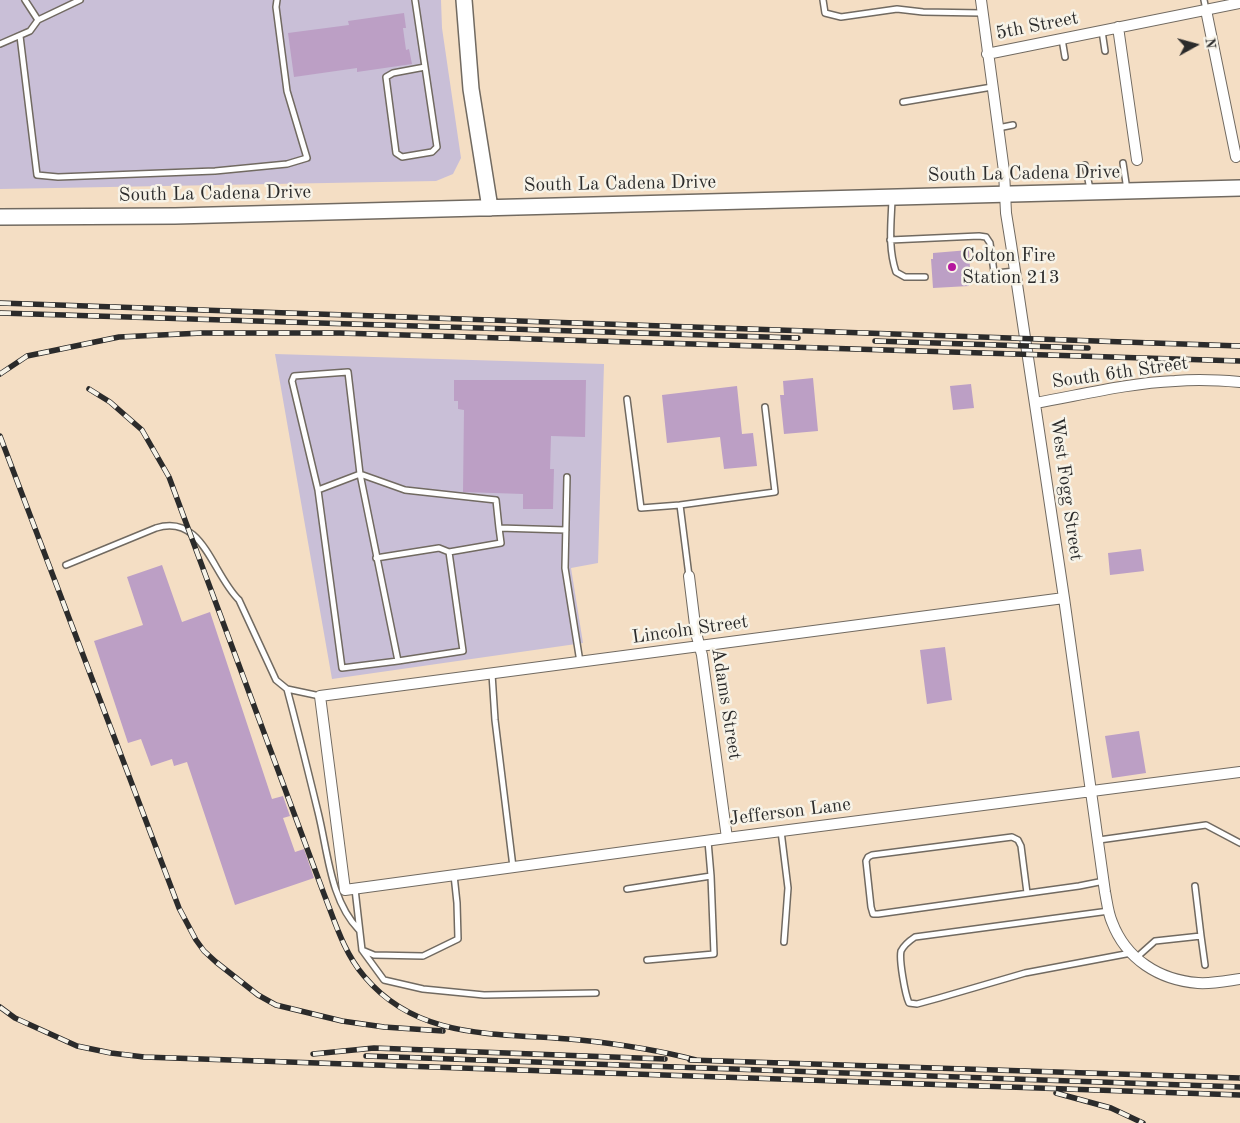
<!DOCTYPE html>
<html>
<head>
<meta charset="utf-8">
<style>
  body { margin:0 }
  #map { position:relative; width:1240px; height:1123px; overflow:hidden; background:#f4dec4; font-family:"Old Standard TT",serif }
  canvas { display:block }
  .north { position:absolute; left:1170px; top:20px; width:50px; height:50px; -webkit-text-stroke:4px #f7f3e8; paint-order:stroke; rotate:83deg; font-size:14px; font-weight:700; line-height:20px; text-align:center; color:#2b2b2b }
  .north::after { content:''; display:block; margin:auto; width:18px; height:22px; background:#2b2b2b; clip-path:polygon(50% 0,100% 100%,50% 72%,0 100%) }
</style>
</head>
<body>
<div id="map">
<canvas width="1240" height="1123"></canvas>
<div class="north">N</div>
</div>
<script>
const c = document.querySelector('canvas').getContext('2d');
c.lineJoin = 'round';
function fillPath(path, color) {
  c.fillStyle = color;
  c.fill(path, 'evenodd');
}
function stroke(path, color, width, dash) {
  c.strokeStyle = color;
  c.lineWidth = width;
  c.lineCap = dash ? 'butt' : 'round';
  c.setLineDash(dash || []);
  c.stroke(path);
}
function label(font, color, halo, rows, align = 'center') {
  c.font = font + ' "Old Standard TT",serif';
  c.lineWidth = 5;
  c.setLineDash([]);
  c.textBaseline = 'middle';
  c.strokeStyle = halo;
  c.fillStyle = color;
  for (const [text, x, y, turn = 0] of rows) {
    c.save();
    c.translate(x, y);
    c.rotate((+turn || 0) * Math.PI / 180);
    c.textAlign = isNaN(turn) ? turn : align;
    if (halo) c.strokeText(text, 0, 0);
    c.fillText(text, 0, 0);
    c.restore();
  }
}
const industrial = new Path2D(`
  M 0,0 L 441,0 L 442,28 L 461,158 L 453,174 L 436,181 L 0,189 Z
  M 275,354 L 604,364 L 598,563 L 571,568 L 583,643 L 332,679 Z`);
const building = new Path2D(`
  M 404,13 L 406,28 L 403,28 L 406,50 L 409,49 L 412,64 L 357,72 L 357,68 L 294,77 L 288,33 L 349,25 L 348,21 Z
  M 969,250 L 970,269 L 968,270 L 969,286 L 933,288 L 931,259 L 933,259 L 933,253 Z
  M 813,378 L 818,431 L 784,434 L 780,395 L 784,395 L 783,381 Z
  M 454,380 L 586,380 L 585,437 L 551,436 L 550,469 L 554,469 L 553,509 L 523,509 L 523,494 L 463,492 L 464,410 L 458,409 L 458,401 L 454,401 Z
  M 971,384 L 974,408 L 953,410 L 950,386 Z
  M 737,386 L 742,434 L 753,433 L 757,466 L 724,469 L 720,437 L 667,443 L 662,395 Z
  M 1141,549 L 1144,571 L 1110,575 L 1108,553 Z
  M 162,565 L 182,622 L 210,612 L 272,799 L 283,796 L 290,816 L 283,818 L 295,852 L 304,849 L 314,878 L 235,905 L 187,762 L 174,766 L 172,759 L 151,766 L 141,739 L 128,743 L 94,641 L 143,625 L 127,577 Z
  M 945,647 L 952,700 L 927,704 L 920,650 Z
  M 1139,731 L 1146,773 L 1112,778 L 1105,736 Z`);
const lane = new Path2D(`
  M 415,0 L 437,147 L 432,152 L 402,157 L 396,153 L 386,77 L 393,73 L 425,67
  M 823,0 L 825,13 L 841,17 L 897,9 L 923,12 L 982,13
  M 1204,0 L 1206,10
  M 38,20 L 80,0
  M 1102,31 L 1105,51
  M 20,36 L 37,175 L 58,177 L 215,171 L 287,164 L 307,158 L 287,91 L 276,7 L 277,0
  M 1062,39 L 1065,57
  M 0,44 L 30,31 L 38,20 L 25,0
  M 903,102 L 992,87
  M 998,128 L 1013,125
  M 1123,163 L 1127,190
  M 1085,165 L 1090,189
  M 892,200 C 891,225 888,248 896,272 L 905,277 L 925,277
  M 890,240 L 979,236 L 986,237 L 990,243 L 994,272 L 996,273 L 1015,271
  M 627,399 L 641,508 L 680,505
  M 567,477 L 565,568 L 580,662
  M 318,490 L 342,668 L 398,661 L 360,474 L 318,490 L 292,381 L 294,376 L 348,372 L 360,474 L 405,490 L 496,500 L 499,528 L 566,530
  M 376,558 L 439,548 L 449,552
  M 66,565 L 156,528 C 203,513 212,574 239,600 L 276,680 L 287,689 L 320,696
  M 689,576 L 680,505 L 775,492 L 765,407
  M 398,661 L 463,651 L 449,552 L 501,543 L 499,528
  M 492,674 L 495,720 L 513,867
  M 287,689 C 298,730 308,771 318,812 C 328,852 330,900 359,930
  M 781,831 L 788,888 L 784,942
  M 1099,840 L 1206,825 L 1240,843
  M 355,889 L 362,950 L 374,955 L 423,956 L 458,939 L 457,903 L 454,875
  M 627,889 L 711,876 L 708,841
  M 1027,893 L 1021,846 L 1018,840 L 1012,837 L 872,855 L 868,857 L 866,861 L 871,907 L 873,914 L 878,914 L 1079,886 L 1104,881
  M 1109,911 L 915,937 C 909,941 904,945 901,951 C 899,960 905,994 909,1003 L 917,1004 L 939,998 L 1025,973 L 1131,953
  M 1201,936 L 1205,965
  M 362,950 L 384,980 L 423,989 L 484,995 L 596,993
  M 1136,958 L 1155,941 L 1201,936 L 1195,886
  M 647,960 L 714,954 L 711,876`);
const street = new Path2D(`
  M 981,0 L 1004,171 L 1006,213 L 1011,244 L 1064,598 L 1105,892 C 1107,902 1108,913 1112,922 C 1126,959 1159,980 1198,983 C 1212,984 1226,981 1240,979
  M 1206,10 L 1236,157
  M 1118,27 L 1137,160
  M 987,54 L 1240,3
  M 1035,403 C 1081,395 1128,383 1175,381 C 1197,379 1218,380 1240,382
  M 689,576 L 696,633 L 702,655 L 727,838
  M 1064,598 L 320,696 L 345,890 L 727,838 L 1240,772`);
const secondary = new Path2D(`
  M 464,0 L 471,89 L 490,208
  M 0,217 L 175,216 L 1240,188`);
const rail = new Path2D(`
  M 0,303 L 1240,346
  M 0,313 L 798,338
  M 875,341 L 1088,348
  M 0,374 L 27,356 L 119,337 L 202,333 L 340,333 L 1240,361
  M 89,389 L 110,402 L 142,430 L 169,477 L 324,894 C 335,922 344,953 364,976 C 420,1043 502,1032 580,1040 C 618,1044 658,1050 696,1060
  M 0,436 L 179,908 L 196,940 L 204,951 L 216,962 L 258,995 L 276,1005 L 342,1021 L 384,1027 L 443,1031
  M 0,1007 L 15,1018 L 77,1046 L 111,1053 L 144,1057 L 1240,1095
  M 313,1054 L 374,1048 L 665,1059
  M 366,1056 L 1240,1087
  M 690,1060 L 1240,1078
  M 1056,1093 L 1111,1108 L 1143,1123`);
const markers = [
  [952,267,5,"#b5179e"]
];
const streetNames = [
  ["5th Street",1037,26,-11],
  ["South La Cadena Drive",1024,174,-1],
  ["South La Cadena Drive",620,184,-1],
  ["South La Cadena Drive",215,194,-1],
  ["South 6th Street",1120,373,-8],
  ["West Fogg Street",1066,489,82],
  ["Lincoln Street",690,630,-8],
  ["Adams Street",726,704,81],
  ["Jefferson Lane",790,812,-7]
];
const poiNames = [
  ["Colton Fire",962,256],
  ["Station 213",962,278]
];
fillPath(industrial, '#c9bfd7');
fillPath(building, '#bc9fc5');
stroke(lane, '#716a61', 8);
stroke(street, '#716a61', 12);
stroke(secondary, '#716a61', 18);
stroke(lane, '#fff', 5);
stroke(street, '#fff', 10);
stroke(secondary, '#fff', 15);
stroke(rail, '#2b2b2b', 5.5);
stroke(rail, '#f7f3e8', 4, [11]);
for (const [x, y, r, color] of markers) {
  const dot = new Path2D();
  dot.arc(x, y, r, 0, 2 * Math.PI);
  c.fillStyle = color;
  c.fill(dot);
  stroke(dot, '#f7f3e8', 2);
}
label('19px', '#2b2b2b', '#f7f3e8', streetNames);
label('19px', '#2b2b2b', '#f7f3e8', poiNames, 'left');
</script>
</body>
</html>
